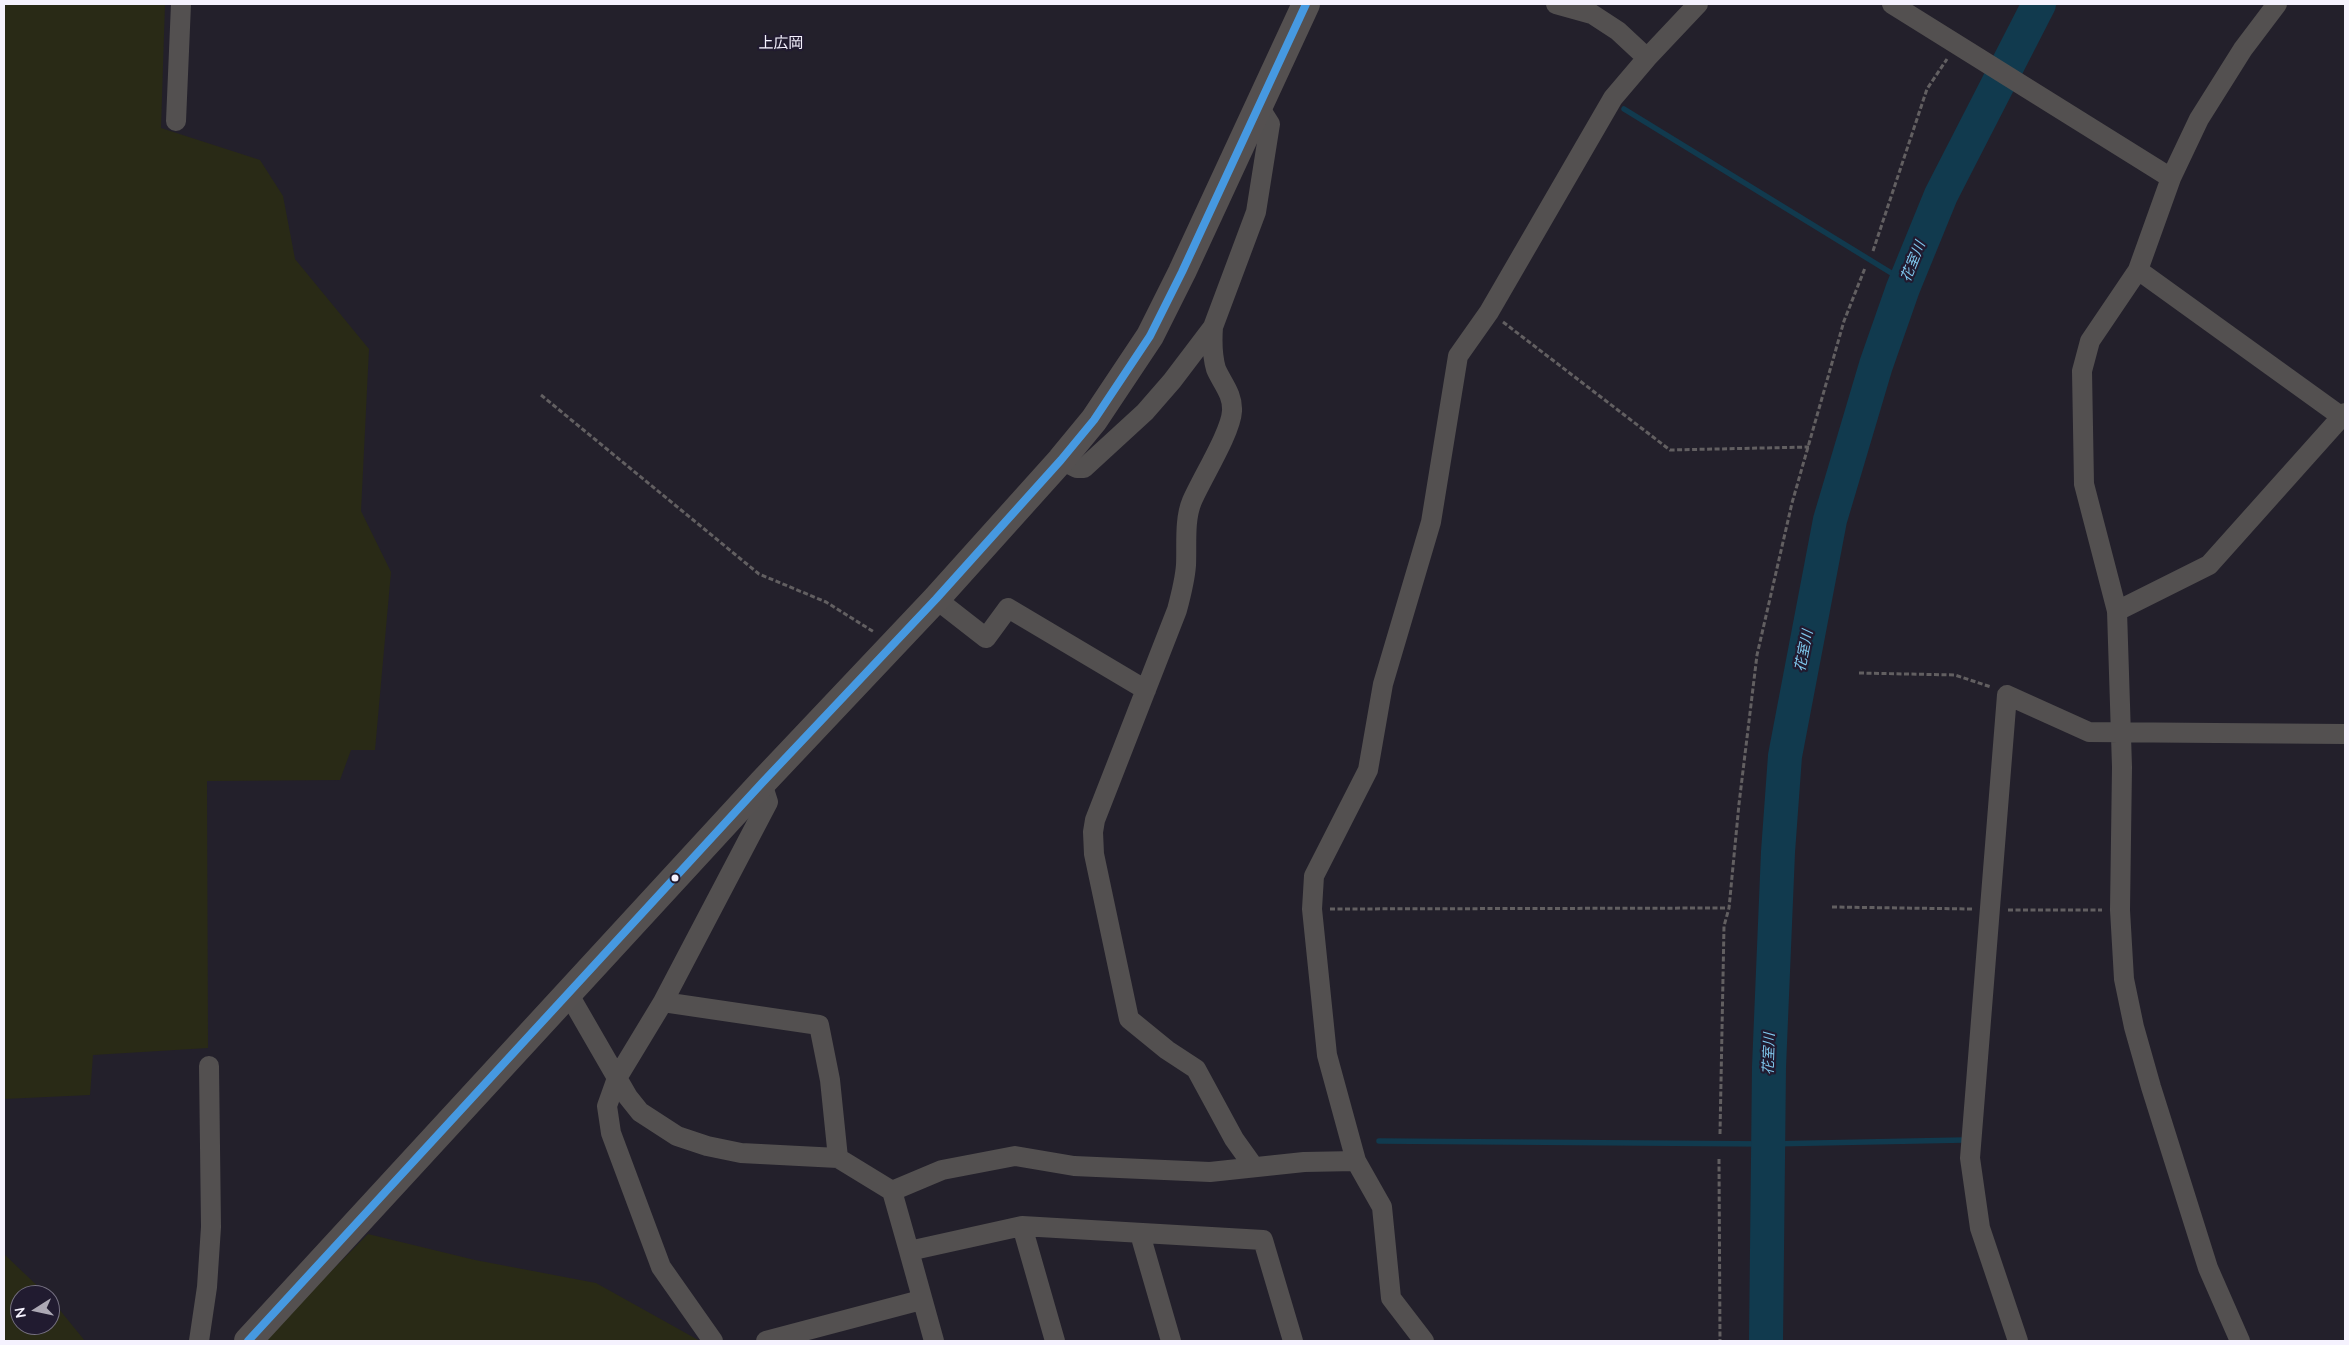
<!DOCTYPE html>
<html>
<head>
<meta charset="utf-8">
<style>
  body { margin:0 }
  #map { position:relative; width:2349px; height:1345px; overflow:hidden; background:#23202b; font-family:"Nunito Sans",sans-serif }
  canvas { display:block }
  .frame { position:absolute; inset:0; border:5px solid #f5f2fe; pointer-events:none }
  .north { position:absolute; left:10px; top:1285px; width:50px; height:50px; box-sizing:border-box; background:#211b30; border:1px solid #767182; border-radius:50%; rotate:260deg; font-size:14px; font-weight:700; line-height:20px; text-align:center; color:#f5f2fe }
  .north::after { content:''; display:block; margin:auto; width:18px; height:22px; background:#aca8b4; clip-path:polygon(50% 0,100% 100%,50% 72%,0 100%) }
</style>
</head>
<body>
<div id="map">
<canvas width="2349" height="1345"></canvas>
<div class="frame"></div>
<div class="north">N</div>
</div>
<script>
const c = document.querySelector('canvas').getContext('2d');
c.lineJoin = 'round';
function fillPath(path, color) {
  c.fillStyle = color;
  c.fill(path, 'evenodd');
}
function stroke(path, color, width, dash) {
  c.strokeStyle = color;
  c.lineWidth = width;
  c.lineCap = dash ? 'butt' : 'round';
  c.setLineDash(dash || []);
  c.stroke(path);
}
function label(font, color, halo, rows, align = 'center') {
  c.font = font + ' "Nunito Sans","Noto Sans JP",sans-serif';
  c.lineWidth = 4.5;
  c.setLineDash([]);
  c.textBaseline = 'middle';
  c.strokeStyle = halo;
  c.fillStyle = color;
  for (const [text, x, y, turn = 0] of rows) {
    c.save();
    c.translate(x, y);
    c.rotate((+turn || 0) * Math.PI / 180);
    c.textAlign = isNaN(turn) ? turn : align;
    if (halo) c.strokeText(text, 0, 0);
    c.fillText(text, 0, 0);
    c.restore();
  }
}
const green = new Path2D(`
  M 4,4 L 165,4 L 161,128 L 260,160 L 283,196 L 295,259 L 369,349 L 361,511 L 391,572 L 375,750 L 351,750 L 340,780 L 207,781 L 208,1048 L 93,1055 L 90,1095 L 4,1099 Z
  M 368,1234 L 475,1260 L 596,1283 L 700,1341 L 262,1341 Z
  M 4,1254 L 47,1295 L 20,1295 L 20,1325 L 50,1325 L 50,1298 L 85,1341 L 4,1341 Z`);
const stream = new Path2D(`
  M 1624,109 L 1906,282
  M 1379,1141 L 1768,1144 L 1964,1140`);
const river = new Path2D(`
  M 1766,1341 L 1769,1067 L 1778,852 L 1785,756 L 1830,520 L 1876,365 L 1903,288 L 1941,195 L 2039,4`);
const path = new Path2D(`
  M 1873,251 L 1927,89 L 1947,59
  M 1503,322 L 1670,450 L 1809,447
  M 541,395 L 759,574 L 826,602 L 874,632
  M 1859,673 L 1955,675 L 1991,687
  M 1832,907 L 1972,909
  M 1330,909 L 1729,908
  M 2008,910 L 2102,910
  M 1720,1134 L 1724,926 L 1729,908 L 1739,804 L 1757,655 L 1792,503 L 1844,321 L 1865,268
  M 1719,1159 L 1720,1341`);
const minor = new Path2D(`
  M 1556,4 L 1592,14 L 1618,31 L 1647,58
  M 1892,4 L 2171,178
  M 176,121 L 181,4
  M 2138,270 L 2342,417
  M 1061,460 L 1077,468 L 1084,468 L 1145,412 L 1172,381 L 1213,327
  M 936,599 L 986,638 L 1008,608 L 1146,690
  M 2117,611 L 2209,565 L 2345,413
  M 568,993 L 628,1097 L 640,1112 L 677,1136 L 707,1146 L 741,1153 L 838,1158 L 892,1191 L 909,1251
  M 663,1002 L 819,1025 L 830,1080 L 838,1158
  M 1254,1167 L 1234,1139 L 1196,1069 L 1167,1050 L 1129,1019 L 1094,854 L 1093,832 L 1095,820 L 1177,610 C 1181,595 1185,580 1186,565 C 1187,545 1184,520 1192,501 C 1202,478 1231,432 1232,411 C 1233,394 1222,383 1216,369 C 1212,355 1212,341 1213,327 L 1256,212 L 1270,124 L 1258,105
  M 892,1191 L 942,1170 L 1015,1156 L 1074,1166 L 1210,1172 L 1304,1162 L 1356,1161
  M 1022,1226 L 1055,1341
  M 1140,1234 L 1171,1341
  M 199,1341 L 207,1287 L 211,1227 L 209,1066
  M 713,1341 L 661,1267 L 611,1133 L 607,1106 L 617,1078 L 663,1002 L 768,802 L 762,783
  M 766,1341 L 921,1300
  M 934,1341 L 909,1251 L 1022,1226 L 1263,1240 L 1293,1341
  M 1424,1341 L 1391,1298 L 1382,1207 L 1356,1161 L 1327,1055 L 1312,909 L 1314,876 L 1368,770 L 1383,684 L 1431,522 L 1458,356 L 1489,312 L 1613,98 L 1647,58 L 1698,4
  M 2018,1341 L 1980,1228 L 1970,1158 L 2007,695 L 2089,732 L 2345,734
  M 2240,1341 L 2208,1268 L 2151,1087 L 2134,1027 L 2124,979 L 2120,910 L 2122,767 L 2117,611 L 2084,484 L 2082,371 L 2090,341 L 2138,270 L 2171,178 L 2199,119 L 2243,49 L 2277,4`);
const secondary = new Path2D(`
  M 248,1341 L 762,783 L 936,599 L 1061,460 L 1094,420 L 1150,336 L 1182,272 L 1306,4`);
const bus1 = new Path2D(`
  M 248,1341 L 762,783 L 936,599 L 1061,460 L 1094,420 L 1150,336 L 1182,272 L 1306,4`);
const markers = [
  [675,878,4.5,"#f5f2fe"]
];
const waterNames = [
  ["花室川",1914,262,-68],
  ["花室川",1805,651,-79],
  ["花室川",1770,1054,-88]
];
const quarterNames = [
  ["上広岡",781,44]
];
fillPath(green, '#292a16');
stroke(stream, '#113a4e', 5.5);
stroke(river, '#113a4e', 34);
stroke(path, '#625f61', 3, [5, 2.5]);
stroke(minor, '#535050', 20);
stroke(secondary, '#545050', 28);
stroke(bus1, '#4699e1', 8);
for (const [x, y, r, color] of markers) {
  const dot = new Path2D();
  dot.arc(x, y, r, 0, 2 * Math.PI);
  c.fillStyle = color;
  c.fill(dot);
  stroke(dot, '#211b30', 2);
}
label('italic 14px', '#80c9ef', '#211b30', waterNames);
label('15px', '#f5f2fe', '#211b30', quarterNames);
</script>
</body>
</html>
